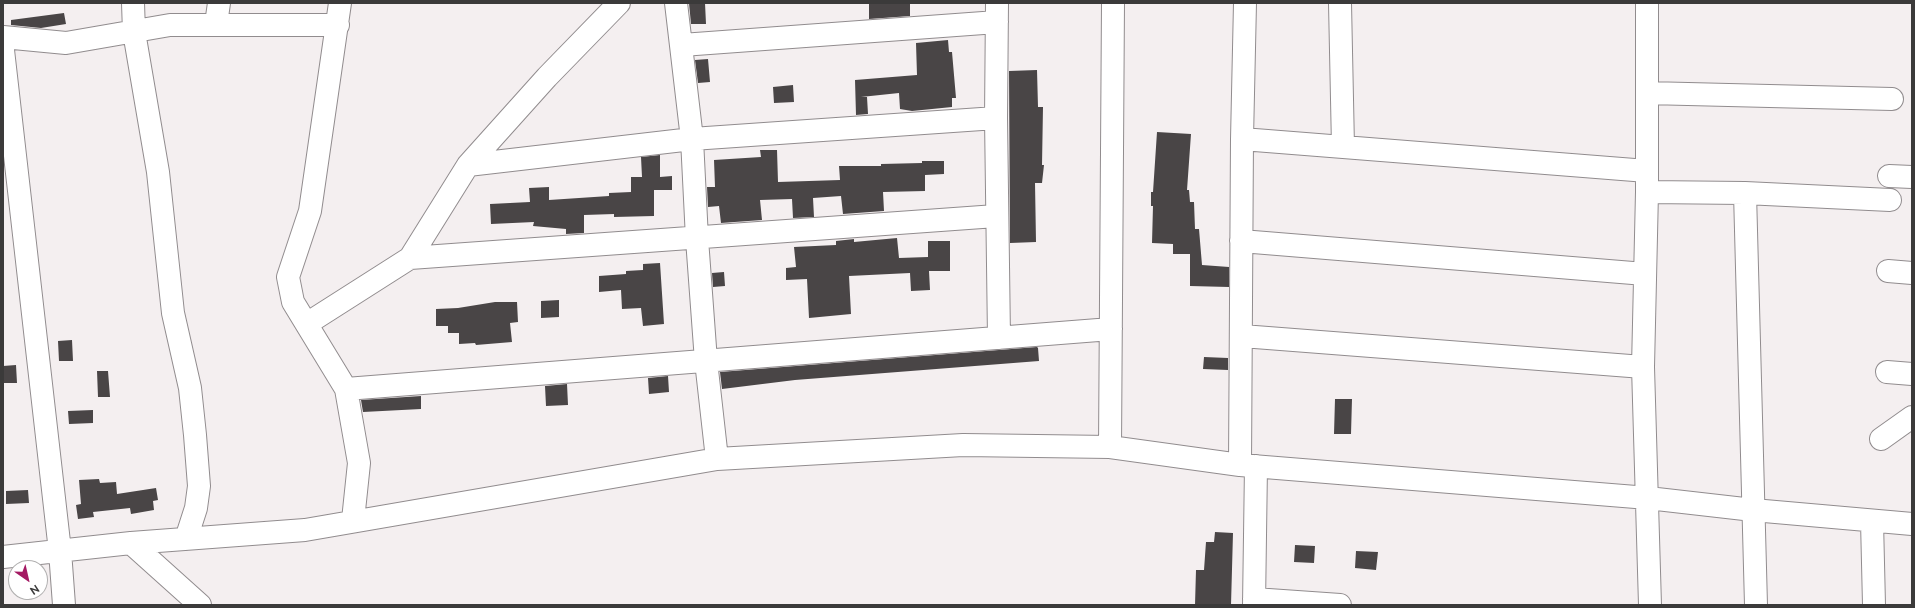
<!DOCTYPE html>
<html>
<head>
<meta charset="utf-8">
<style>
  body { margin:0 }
  #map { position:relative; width:1915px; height:608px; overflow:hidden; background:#f4eff0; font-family:Raleway,sans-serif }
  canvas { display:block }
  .frame { position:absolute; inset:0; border:4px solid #3b3a3a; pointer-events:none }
  .north { position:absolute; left:8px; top:560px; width:40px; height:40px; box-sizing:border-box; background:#fff; border:1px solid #b1b0b0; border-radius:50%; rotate:146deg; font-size:11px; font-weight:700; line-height:16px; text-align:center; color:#3b3a3a }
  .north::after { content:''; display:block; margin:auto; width:14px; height:18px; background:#a41a63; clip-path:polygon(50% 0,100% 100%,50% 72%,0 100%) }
</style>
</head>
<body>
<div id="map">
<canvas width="1915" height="608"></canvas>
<div class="frame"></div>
<div class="north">N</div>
</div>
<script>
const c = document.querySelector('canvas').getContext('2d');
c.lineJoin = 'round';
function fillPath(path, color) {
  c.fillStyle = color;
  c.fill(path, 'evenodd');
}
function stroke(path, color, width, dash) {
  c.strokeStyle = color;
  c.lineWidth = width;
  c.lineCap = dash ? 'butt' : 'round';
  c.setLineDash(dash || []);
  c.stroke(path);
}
const building = new Path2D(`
  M 689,3 L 705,3 L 706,24 L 691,24 Z
  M 869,3 L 910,3 L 910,16 L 869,19 Z
  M 64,13 L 66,24 L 41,28 L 11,25 L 11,20 Z
  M 948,40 L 949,52 L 952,52 L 956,98 L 952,98 L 952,107 L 912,111 L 900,109 L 899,93 L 861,97 L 867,97 L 868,114 L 856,115 L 855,80 L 917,75 L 916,43 Z
  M 708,59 L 710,82 L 698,83 L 695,60 Z
  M 1037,70 L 1038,107 L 1043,107 L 1042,165 L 1044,165 L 1042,183 L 1035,183 L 1036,242 L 1010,243 L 1009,71 Z
  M 793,85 L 794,102 L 774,103 L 773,87 Z
  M 1157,132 L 1191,134 L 1187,190 L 1189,190 L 1190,202 L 1194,202 L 1195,229 L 1199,229 L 1202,265 L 1229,267 L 1229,287 L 1190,286 L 1190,254 L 1173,254 L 1173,244 L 1152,243 L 1153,206 L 1151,206 L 1151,192 L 1153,192 Z
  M 760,150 L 777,150 L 778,182 L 840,180 L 839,166 L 881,166 L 881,164 L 922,163 L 922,161 L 944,161 L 944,174 L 925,175 L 925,191 L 883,192 L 884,211 L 843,214 L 841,196 L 813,198 L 814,217 L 793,218 L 792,199 L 760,200 L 762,220 L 721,223 L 719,206 L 708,207 L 707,187 L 715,187 L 714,160 L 761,157 Z
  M 660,155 L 660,177 L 672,176 L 672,190 L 654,190 L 654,216 L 614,217 L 614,214 L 584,215 L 584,233 L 566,234 L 566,229 L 533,226 L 534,222 L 491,224 L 490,204 L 530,202 L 529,188 L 549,187 L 549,200 L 609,196 L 609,193 L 631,192 L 631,177 L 642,177 L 641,157 Z
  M 897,238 L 899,258 L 928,257 L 928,241 L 950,241 L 950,271 L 929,271 L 930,290 L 911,291 L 910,273 L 849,276 L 851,314 L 809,318 L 807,279 L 786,280 L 786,268 L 796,267 L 794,247 L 836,245 L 836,241 L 854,239 L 854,242 Z
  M 660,263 L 664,324 L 643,326 L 641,308 L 622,309 L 621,290 L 599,292 L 599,276 L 626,274 L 626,271 L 643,270 L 643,264 Z
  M 724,272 L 725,286 L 713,287 L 712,273 Z
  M 559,300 L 559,317 L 541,318 L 541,301 Z
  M 495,302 L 517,302 L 518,322 L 510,323 L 512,342 L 476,345 L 475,343 L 459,344 L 459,333 L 448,333 L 448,326 L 436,326 L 436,309 L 458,308 Z
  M 72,340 L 73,361 L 59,361 L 58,341 Z
  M 1037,347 L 1038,348 L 1039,361 L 795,380 L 722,389 L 720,372 Z
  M 1204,357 L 1228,358 L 1228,370 L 1203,369 Z
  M 16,365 L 17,383 L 3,383 L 3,366 Z
  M 97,371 L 108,371 L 110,397 L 98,397 Z
  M 668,376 L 669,392 L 649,394 L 648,378 Z
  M 567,384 L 568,405 L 546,406 L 545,386 Z
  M 421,396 L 421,409 L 363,412 L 361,400 Z
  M 1335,399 L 1352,399 L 1351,434 L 1334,434 Z
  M 93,410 L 93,423 L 69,424 L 68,411 Z
  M 99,479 L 100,483 L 116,482 L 117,494 L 156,488 L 158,500 L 153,501 L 154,510 L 131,514 L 130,508 L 93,512 L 94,517 L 78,519 L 76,505 L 81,504 L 79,480 Z
  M 28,490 L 29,503 L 6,504 L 6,491 Z
  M 1215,532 L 1233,533 L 1231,605 L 1195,605 L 1196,570 L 1204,570 L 1206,542 L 1214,542 Z
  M 1295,545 L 1315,546 L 1314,563 L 1294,562 Z
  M 1356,551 L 1378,552 L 1376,570 L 1355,568 Z`);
const minor = new Path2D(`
  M 133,3 L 134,32 L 158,172 L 173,313 L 190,388 L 195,435 L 199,486 L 196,508 L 186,539
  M 340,3 L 310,211 L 288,277 L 293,302 L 346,389 L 359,463 L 353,520
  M 676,3 L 692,139 L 697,239 L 706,361 L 717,459
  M 997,3 L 996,118 L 999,338
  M 1340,3 L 1343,147
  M 1647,3 L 1647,192 L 1643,367 L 1650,605
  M 216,24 L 219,3
  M 3,37 L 66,43 L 170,25 L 338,25
  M 682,45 L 997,22
  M 3,50 L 60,551 L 64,605
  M 1647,93 L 1892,99
  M 1242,139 L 1647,171
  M 468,165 L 692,139 L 996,118
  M 1889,176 L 1912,177
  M 1647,192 L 1745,193 L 1890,200
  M 1745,193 L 1756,605
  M 1241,241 L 1645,274
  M 410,258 L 468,165 L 547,77 L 619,3
  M 1888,271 L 1912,273
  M 308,323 L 410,258 L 996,216
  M 1242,336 L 1643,367
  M 1887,372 L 1912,374
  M 346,389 L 1111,329
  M 1881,439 L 1912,417
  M 1110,447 L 1113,3
  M 1240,465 L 1242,139 L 1245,3
  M 1872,521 L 1874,605
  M 131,543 L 200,605
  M 3,557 L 131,543 L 305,530 L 717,459 L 963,445 L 1110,447 L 1240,465 L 1648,498 L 1753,510 L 1912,524
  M 1254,599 L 1340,605
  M 1254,605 L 1256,466`);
fillPath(building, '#494546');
stroke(minor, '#918c8e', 24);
stroke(minor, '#fff', 22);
</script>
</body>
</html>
